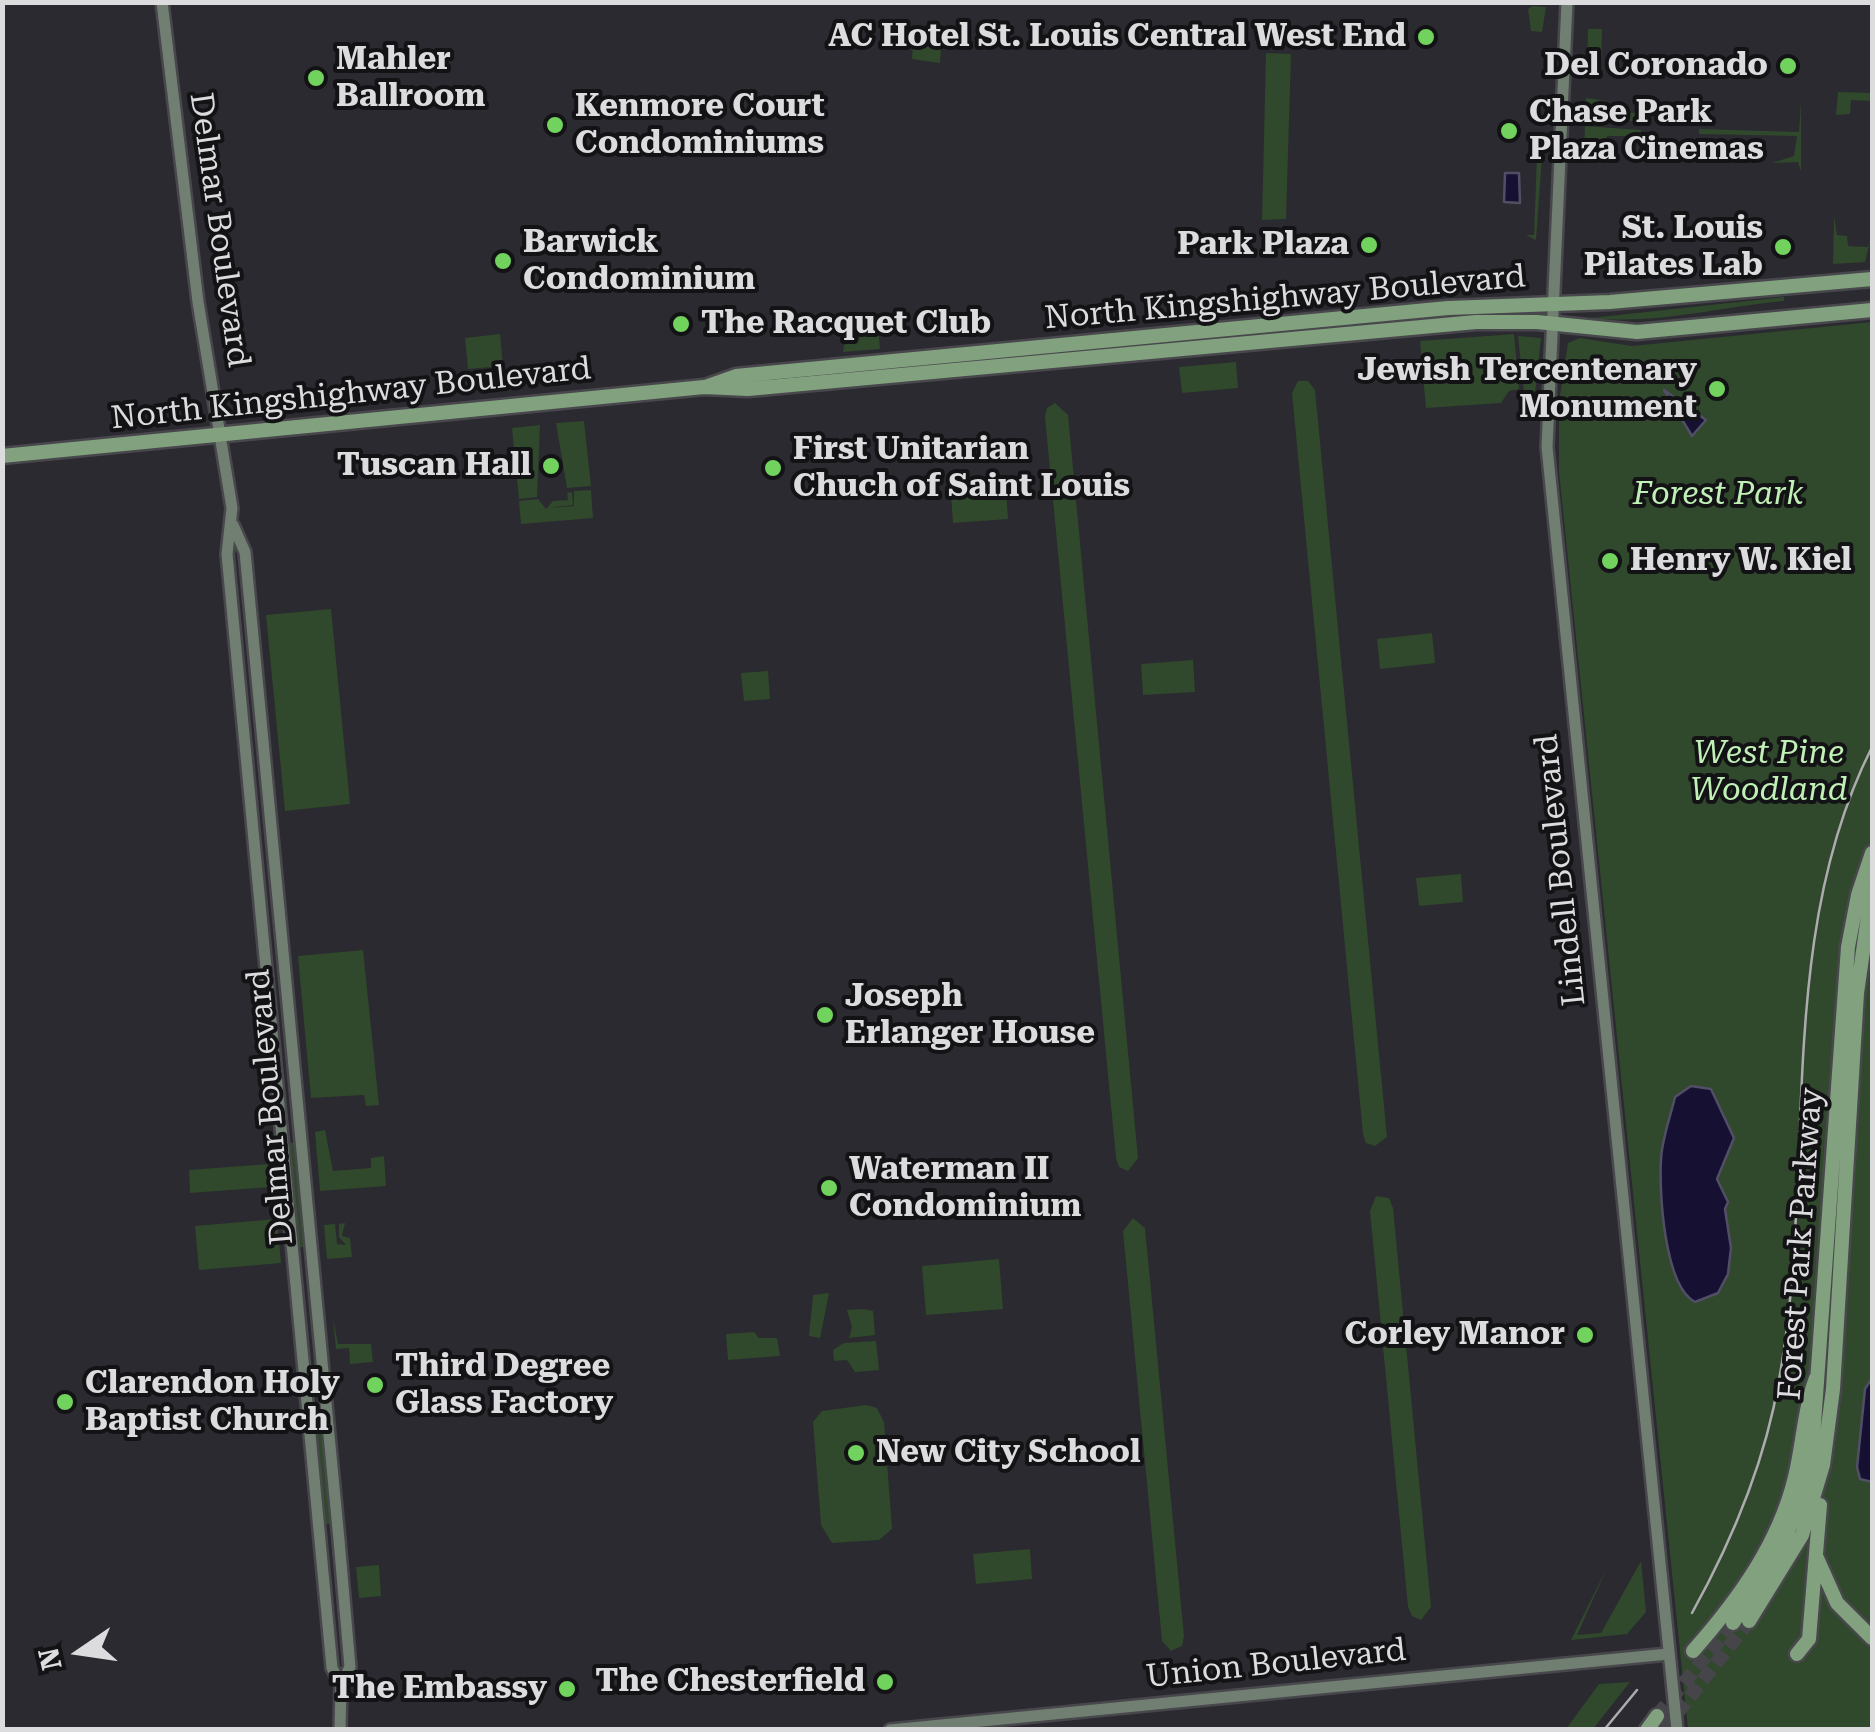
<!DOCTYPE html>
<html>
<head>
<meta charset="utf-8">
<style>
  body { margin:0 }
  #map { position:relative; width:1875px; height:1732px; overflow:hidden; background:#2a2a30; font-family:"Roboto Serif",serif }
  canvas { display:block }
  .frame { position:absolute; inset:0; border:5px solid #dcdcdf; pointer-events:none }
  .north { position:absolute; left:30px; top:1602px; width:100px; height:100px; -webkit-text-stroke:8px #131316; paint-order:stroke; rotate:257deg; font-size:28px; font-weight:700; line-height:40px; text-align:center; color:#dcdcdf }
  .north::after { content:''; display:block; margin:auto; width:35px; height:45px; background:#dcdcdf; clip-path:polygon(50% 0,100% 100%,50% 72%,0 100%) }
</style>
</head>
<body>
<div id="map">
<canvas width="1875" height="1732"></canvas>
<div class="frame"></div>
<div class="north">N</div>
</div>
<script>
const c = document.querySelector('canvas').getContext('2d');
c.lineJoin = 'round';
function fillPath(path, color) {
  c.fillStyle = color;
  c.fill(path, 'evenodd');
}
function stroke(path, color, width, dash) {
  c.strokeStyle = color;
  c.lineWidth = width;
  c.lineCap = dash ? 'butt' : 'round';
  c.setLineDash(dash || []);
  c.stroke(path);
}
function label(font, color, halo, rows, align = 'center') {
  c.font = font + ' "Roboto Serif",serif';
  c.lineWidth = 8;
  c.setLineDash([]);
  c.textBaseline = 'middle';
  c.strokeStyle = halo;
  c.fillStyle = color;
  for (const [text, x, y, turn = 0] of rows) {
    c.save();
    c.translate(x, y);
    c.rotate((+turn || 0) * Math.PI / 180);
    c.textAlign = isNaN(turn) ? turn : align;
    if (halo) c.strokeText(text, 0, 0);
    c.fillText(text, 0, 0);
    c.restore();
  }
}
const green = new Path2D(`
  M 1533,6 L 1546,7 L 1542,32 L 1531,31 L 1528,9 Z
  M 1588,29 L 1602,29 L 1601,65 L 1587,71 Z
  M 914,33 L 942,36 L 940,63 L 912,59 Z
  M 1266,53 L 1291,54 L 1286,219 L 1262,220 Z
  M 1838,92 L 1871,93 L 1871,101 L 1851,100 L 1850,114 L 1836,115 Z
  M 1586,98 L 1606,101 L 1608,112 L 1642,113 L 1641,121 L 1585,121 Z
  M 1801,102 L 1801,172 L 1798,162 L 1772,163 L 1794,156 L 1797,136 L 1699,134 L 1699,129 L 1799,132 Z
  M 1585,126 C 1603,127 1621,129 1641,130 L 1641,136 L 1607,136 L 1605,147 L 1584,149 Z
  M 1537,156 L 1542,156 L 1536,240 L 1526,235 L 1534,235 Z
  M 1834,216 L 1837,235 L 1847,236 L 1848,246 L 1868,247 L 1872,233 L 1865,262 L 1833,264 Z
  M 1784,297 L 1784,301 C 1719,307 1656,325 1591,318 Z
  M 1872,322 L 1872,1729 L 1688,1729 L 1559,472 L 1559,402 L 1568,343 L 1580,338 L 1632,346 Z
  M 500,334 L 503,366 L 468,369 L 465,338 Z
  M 861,334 L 879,336 L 880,349 L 843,352 L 844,345 L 859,340 Z
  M 1514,334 L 1519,389 L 1509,391 L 1501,403 L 1426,408 L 1420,341 Z
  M 1518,336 L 1541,338 L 1533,411 L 1527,421 Z
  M 1236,362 L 1238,388 L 1182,393 L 1179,367 Z
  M 1298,381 L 1308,381 L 1315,390 L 1387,1137 L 1375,1146 L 1366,1143 L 1363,1134 L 1292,393 Z
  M 1055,403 L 1068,415 L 1138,1158 L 1128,1171 L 1119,1167 L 1116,1158 L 1045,417 L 1047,408 Z
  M 584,421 L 591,486 L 567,488 L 556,423 Z
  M 540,425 L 537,497 L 519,499 L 512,428 Z
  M 591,490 L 593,518 L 521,524 L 519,501 L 538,499 L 546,509 L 553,501 L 568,500 L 567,493 L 572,492 L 573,505 L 547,508 L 574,506 L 574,491 Z
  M 1006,490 L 1008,519 L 953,523 L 951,494 Z
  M 331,609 L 350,804 L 285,811 L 266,615 Z
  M 1432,633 L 1435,663 L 1380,669 L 1377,639 Z
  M 1193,660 L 1195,692 L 1143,695 L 1141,664 Z
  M 768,671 L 770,699 L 744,701 L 741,673 Z
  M 1461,874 L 1463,902 L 1419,906 L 1416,878 Z
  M 363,950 L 379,1105 L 366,1106 L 364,1095 L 311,1098 L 298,956 Z
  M 325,1130 L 333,1171 L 371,1168 L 371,1158 L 384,1156 L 386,1186 L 320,1191 L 315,1132 Z
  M 294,1142 L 305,1247 L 299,1247 L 289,1143 Z
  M 269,1164 L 271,1187 L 190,1193 L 189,1170 Z
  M 1376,1196 L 1389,1198 L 1393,1208 L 1431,1607 L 1421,1620 L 1412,1616 L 1408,1607 L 1370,1211 Z
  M 1133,1218 L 1145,1228 L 1184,1636 L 1182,1646 L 1171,1651 L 1162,1641 L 1123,1231 Z
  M 277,1219 L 281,1263 L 199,1270 L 195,1226 Z
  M 345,1223 L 342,1236 L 350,1238 L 352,1257 L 327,1259 L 324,1225 L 335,1224 L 337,1244 L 346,1245 L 339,1237 L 339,1224 Z
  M 999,1259 L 1003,1309 L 926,1315 L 922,1266 Z
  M 829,1293 L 820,1338 L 809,1336 L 813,1295 Z
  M 863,1309 L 873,1311 L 875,1335 L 849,1338 L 852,1327 L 847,1310 Z
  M 333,1318 L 338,1344 L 371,1344 L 373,1362 L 350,1364 L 349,1348 L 336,1349 Z
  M 754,1332 L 759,1338 L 777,1338 L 780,1356 L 728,1360 L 726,1334 Z
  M 876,1341 L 879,1370 L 855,1372 L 847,1360 L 834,1361 L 833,1350 L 844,1343 Z
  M 866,1405 L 877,1408 L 884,1422 L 892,1529 L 879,1540 L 832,1543 L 821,1525 L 813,1422 L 822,1411 Z
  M 316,1432 L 322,1432 L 331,1524 L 325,1524 Z
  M 1030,1549 L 1032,1579 L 976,1584 L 973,1554 Z
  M 1641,1561 L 1646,1612 L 1627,1634 L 1571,1640 L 1608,1566 L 1577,1635 L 1601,1633 Z
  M 379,1565 L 381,1596 L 359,1598 L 356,1567 Z
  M 1630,1682 L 1593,1729 L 1566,1729 L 1599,1684 Z`);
const water = new Path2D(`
  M 1505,173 L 1519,173 L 1520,203 L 1504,202 Z
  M 1664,390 L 1706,420 L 1692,436 Z
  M 1691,1086 L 1711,1089 L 1734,1138 L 1717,1179 L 1728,1202 L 1725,1209 L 1731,1248 L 1728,1274 L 1718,1293 L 1695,1302 C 1664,1286 1659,1191 1661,1159 C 1662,1139 1670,1118 1675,1097 Z
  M 1872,1378 L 1872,1482 L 1860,1479 L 1857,1467 L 1865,1389 Z`);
const primaryTunnel = new Path2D(`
  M 1657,1716 L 1733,1623
  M 1664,1730 L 1749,1621`);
const secondary = new Path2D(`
  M 162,2 L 198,302 L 232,508 L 227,554 L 332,1668 L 341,1685
  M 1567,2 L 1547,447 L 1677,1730
  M 233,525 L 245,552 L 339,1540 L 350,1667 L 341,1685 L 340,1730
  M 890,1730 L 1668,1654`);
const primary = new Path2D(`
  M 705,387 L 736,376 L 1448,308 L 1610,302 L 1872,279
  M 2,456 L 704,387 L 748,389 L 1476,322 L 1537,322 L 1637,332 L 1872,310
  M 1817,1558 L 1837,1603 L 1872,1638
  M 1749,1621 L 1802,1535 L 1823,1465 L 1833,1389 L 1857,993 L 1872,889
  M 1733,1623 L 1783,1546 L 1811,1466 L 1848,947 L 1858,895 L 1872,853
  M 1693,1651 C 1738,1600 1779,1544 1795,1477 C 1803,1444 1804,1410 1816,1378
  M 1797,1654 L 1809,1639 L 1820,1505
  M 1647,1730 L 1657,1716`);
const tram = new Path2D(`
  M 1692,1613 C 1733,1539 1765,1463 1779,1380 C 1817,1171 1774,941 1872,747
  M 1604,1730 L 1637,1690`);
const markers = [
  [1426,37,10,"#71d25e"],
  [1788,66,10,"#71d25e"],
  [316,78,10,"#71d25e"],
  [555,125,10,"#71d25e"],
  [1509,131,10,"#71d25e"],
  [1369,245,10,"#71d25e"],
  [1783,247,10,"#71d25e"],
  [503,261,10,"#71d25e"],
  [681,324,10,"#71d25e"],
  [1717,389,10,"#71d25e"],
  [551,466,10,"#71d25e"],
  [773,468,10,"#71d25e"],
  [1610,561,10,"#71d25e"],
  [825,1015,10,"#71d25e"],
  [829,1188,10,"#71d25e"],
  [1585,1335,10,"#71d25e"],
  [375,1385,10,"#71d25e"],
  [65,1402,10,"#71d25e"],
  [856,1453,10,"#71d25e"],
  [885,1682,10,"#71d25e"],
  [567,1689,10,"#71d25e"]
];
const poiNames = [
  ["AC Hotel St. Louis Central West End",1406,37,"right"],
  ["Mahler",336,60],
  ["Ballroom",336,97],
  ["Del Coronado",1768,66,"right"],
  ["Kenmore Court",575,107],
  ["Condominiums",575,144],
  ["Chase Park",1529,113],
  ["Plaza Cinemas",1529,150],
  ["St. Louis",1763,229,"right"],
  ["Pilates Lab",1763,266,"right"],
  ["Barwick",523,243],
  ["Condominium",523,280],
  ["Park Plaza",1349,245,"right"],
  ["The Racquet Club",701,324],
  ["Jewish Tercentenary",1697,371,"right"],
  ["Monument",1697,408,"right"],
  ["First Unitarian",793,450],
  ["Chuch of Saint Louis",793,487],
  ["Tuscan Hall",531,466,"right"],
  ["Henry W. Kiel",1630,561],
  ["Joseph",845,997],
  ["Erlanger House",845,1034],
  ["Waterman II",849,1170],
  ["Condominium",849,1207],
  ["Corley Manor",1565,1335,"right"],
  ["Third Degree",395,1367],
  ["Glass Factory",395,1404],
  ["Clarendon Holy",85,1384],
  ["Baptist Church",85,1421],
  ["New City School",876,1453],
  ["The Chesterfield",865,1682,"right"],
  ["The Embassy",547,1689,"right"]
];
const streetNames = [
  ["Delmar Boulevard",219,230,82],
  ["North Kingshighway Boulevard",1285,298,-5],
  ["North Kingshighway Boulevard",351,394,-6],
  ["Lindell Boulevard",1561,870,-96],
  ["Delmar Boulevard",271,1107,-95],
  ["Forest Park Parkway",1801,1244,-86],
  ["Union Boulevard",1276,1664,-6]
];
const parkNames = [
  ["Forest Park",1718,495],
  ["West Pine",1769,754],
  ["Woodland",1769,791]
];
fillPath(green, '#30482b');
fillPath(water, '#161132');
stroke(water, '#514e66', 2.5);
stroke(primaryTunnel, '#45454a', 14, [14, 7]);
stroke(secondary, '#47474c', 16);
stroke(primary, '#47474c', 19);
stroke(secondary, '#707f71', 11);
stroke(primary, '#82a17e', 14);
stroke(tram, '#acacaf', 2.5);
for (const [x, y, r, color] of markers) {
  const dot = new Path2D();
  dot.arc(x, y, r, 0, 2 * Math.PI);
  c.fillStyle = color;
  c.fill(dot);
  stroke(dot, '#131316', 4);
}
label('bold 32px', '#dcdcdf', '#131316', poiNames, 'left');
label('32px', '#dcdcdf', '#131316', streetNames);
label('italic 32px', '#c0f0b6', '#131316', parkNames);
</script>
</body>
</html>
